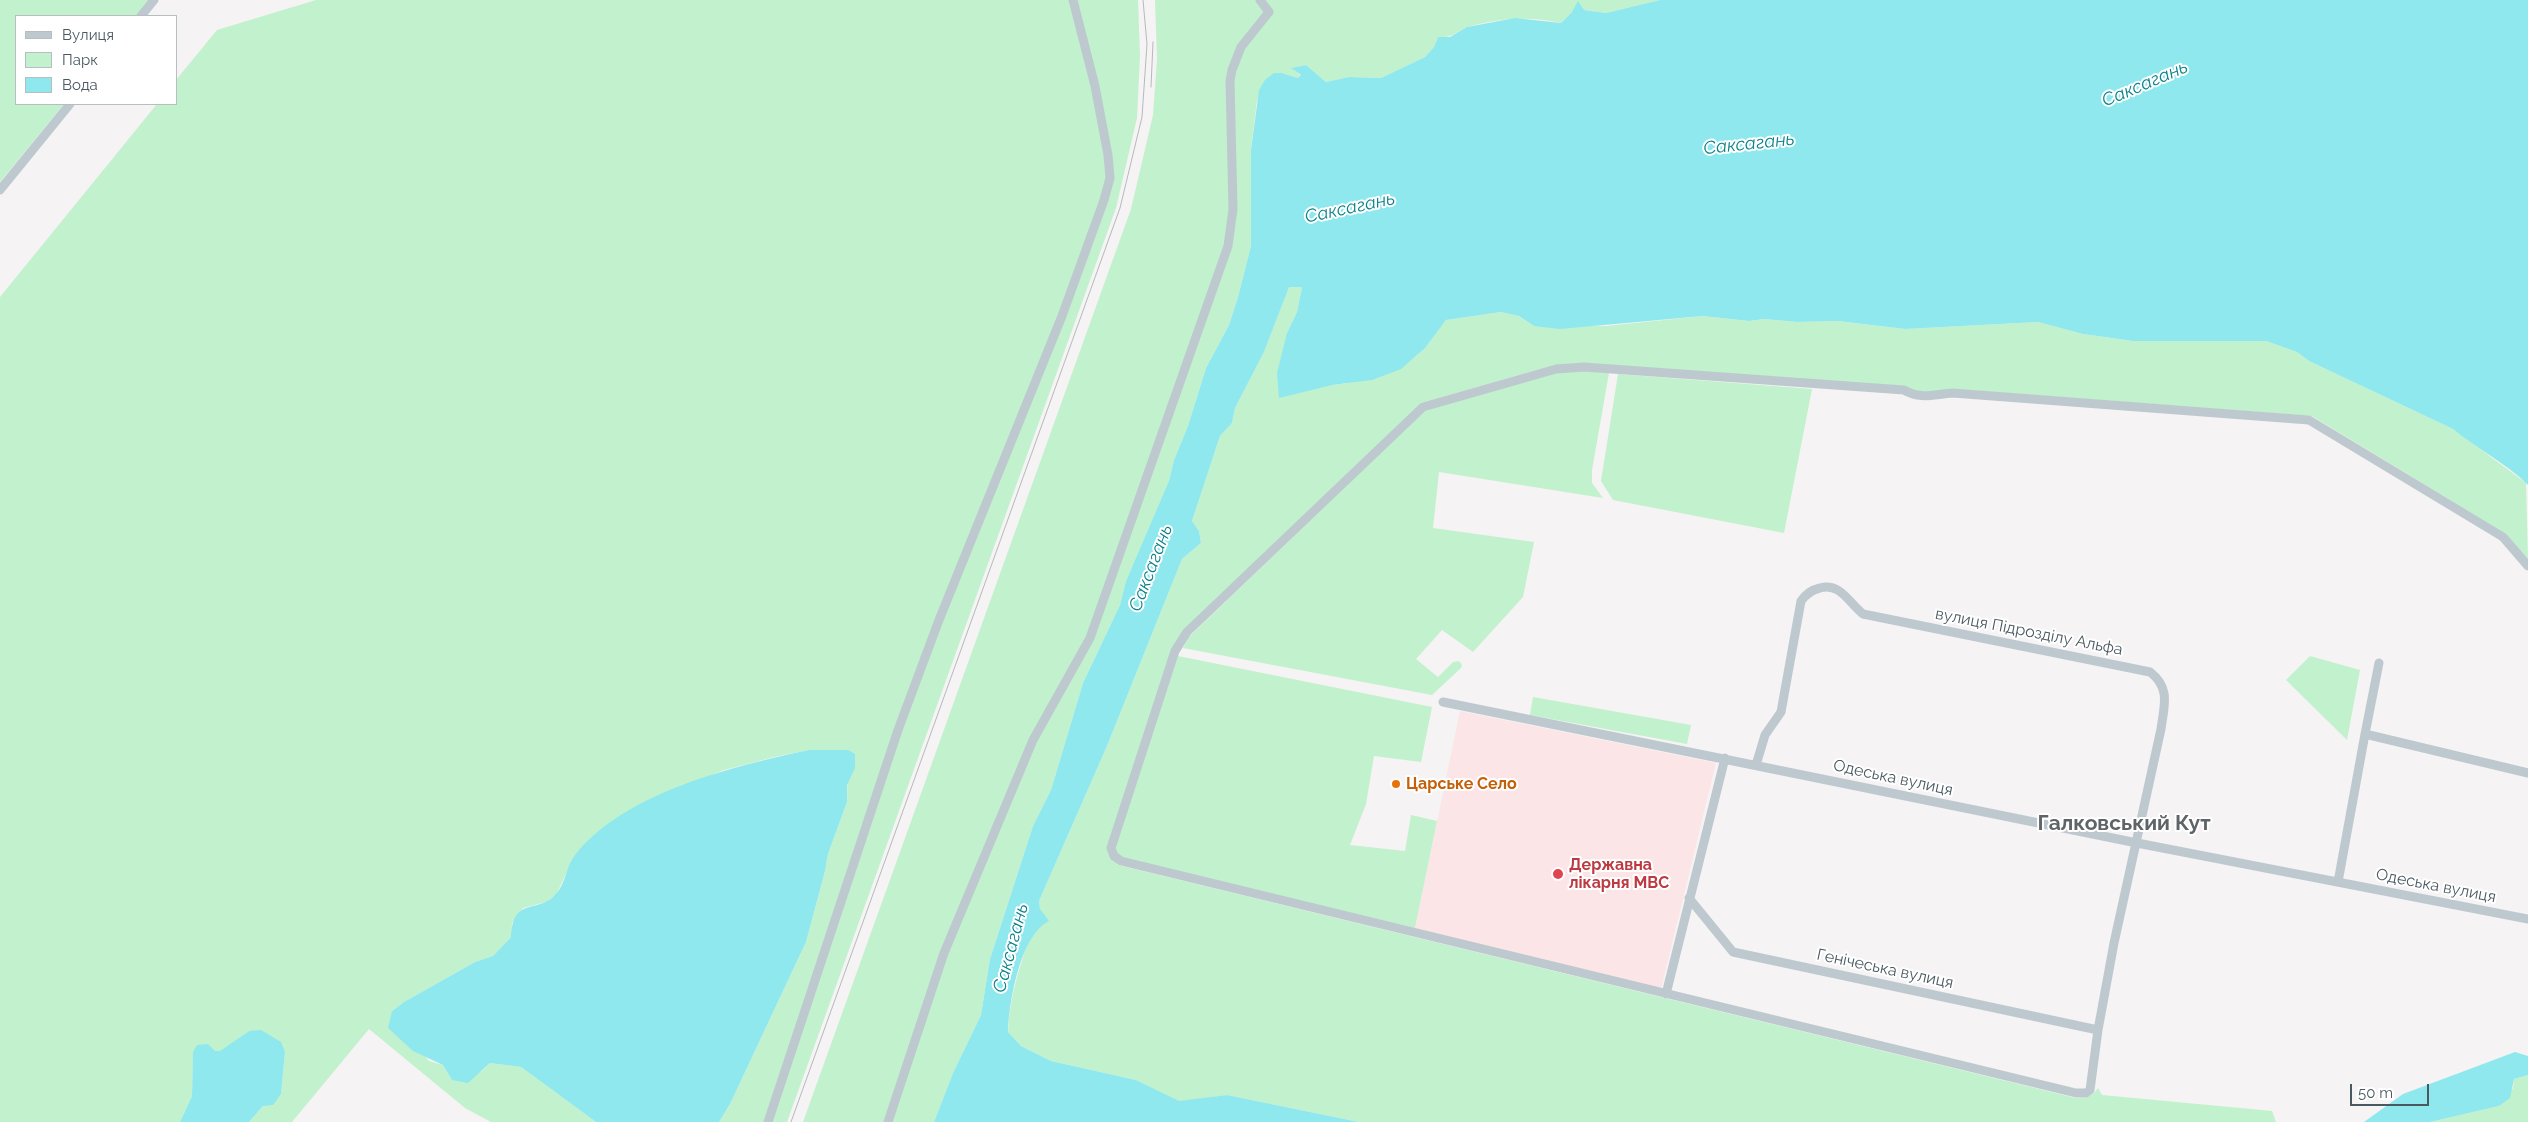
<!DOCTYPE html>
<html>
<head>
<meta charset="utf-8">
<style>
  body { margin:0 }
  #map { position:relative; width:2528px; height:1122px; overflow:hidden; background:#f5f3f3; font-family:Raleway,sans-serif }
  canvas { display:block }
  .legend { position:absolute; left:15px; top:15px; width:162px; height:90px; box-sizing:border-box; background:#fff; border:1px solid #b7bdc0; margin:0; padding:6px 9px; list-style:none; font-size:15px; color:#4a5961 }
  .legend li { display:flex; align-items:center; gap:10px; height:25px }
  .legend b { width:25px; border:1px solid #b7bdc0 }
  .scale { position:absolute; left:2350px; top:1084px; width:79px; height:22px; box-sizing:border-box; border:2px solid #4a5961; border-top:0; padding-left:6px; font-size:15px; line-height:18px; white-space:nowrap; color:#4a5961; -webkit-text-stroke:4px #fff; paint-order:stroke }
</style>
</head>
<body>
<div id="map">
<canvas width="2528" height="1122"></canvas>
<ul class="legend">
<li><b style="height:6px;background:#bec9cf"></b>Вулиця</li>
<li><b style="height:14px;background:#c2f1ce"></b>Парк</li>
<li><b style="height:14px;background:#8fe8ee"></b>Вода</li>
</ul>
<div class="scale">50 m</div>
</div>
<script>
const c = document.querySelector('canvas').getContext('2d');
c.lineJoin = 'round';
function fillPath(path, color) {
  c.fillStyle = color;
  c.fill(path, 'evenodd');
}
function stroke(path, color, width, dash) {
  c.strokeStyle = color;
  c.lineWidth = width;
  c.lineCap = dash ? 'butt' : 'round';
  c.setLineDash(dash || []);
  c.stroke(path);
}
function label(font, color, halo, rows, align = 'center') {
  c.font = font + ' Raleway,sans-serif';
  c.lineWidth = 4;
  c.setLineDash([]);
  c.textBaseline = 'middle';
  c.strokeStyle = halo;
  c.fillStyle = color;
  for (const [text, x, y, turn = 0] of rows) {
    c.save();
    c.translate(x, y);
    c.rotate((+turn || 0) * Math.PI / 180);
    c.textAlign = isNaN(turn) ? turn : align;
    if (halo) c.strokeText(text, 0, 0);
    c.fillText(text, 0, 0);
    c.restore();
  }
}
const medical = new Path2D(`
  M 1460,711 L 1716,763 L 1661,989 L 1415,928 Z`);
const green = new Path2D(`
  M 0,0 L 149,0 L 136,16 L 16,16 L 16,104 L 64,104 L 0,182 Z
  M 316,0 L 1138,0 L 1140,56 L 1137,118 L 1116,208 L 787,1122 L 719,1122 L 730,1104 L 806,942 L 825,871 L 828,854 L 847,802 L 848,750 L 809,750 L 774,757 L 724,770 L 665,794 L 575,855 L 556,895 L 546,902 L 523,908 L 512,923 L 511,937 L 493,956 L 475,962 L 404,1002 L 392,1011 L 429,1061 L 443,1065 L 452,1080 L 482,1071 L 490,1063 L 521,1067 L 596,1122 L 491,1122 L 465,1108 L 369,1029 L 292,1122 L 249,1122 L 263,1106 L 281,1094 L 285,1052 L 249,1031 L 220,1052 L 215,1051 L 193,1061 L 192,1096 L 180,1122 L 0,1122 L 0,297 L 157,104 L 176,104 L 176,80 L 217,30 Z
  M 1155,0 L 1660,0 L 1606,13 L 1584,10 L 1572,12 L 1561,23 C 1531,16 1500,18 1471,26 C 1458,30 1452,39 1438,37 L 1434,47 L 1425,57 L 1381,78 L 1349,77 L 1326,82 L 1306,65 L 1292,68 L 1301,76 L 1298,78 L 1282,73 L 1257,100 L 1251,150 L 1251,246 L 1238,297 L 1229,325 L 1206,368 L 1188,426 L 1174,460 L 1169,482 L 1126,581 L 1120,605 L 1083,683 L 1051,790 L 1033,826 L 990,959 L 981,1015 L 953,1073 L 934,1122 L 803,1122 L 1131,209 L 1153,115 L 1157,59 Z
  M 1289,286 L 1302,287 L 1297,312 L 1287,333 L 1332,385 C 1368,381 1399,376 1424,348 C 1432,340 1438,329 1446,320 L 1501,312 L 1519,316 L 1534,326 L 1606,326 L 1703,316 L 1749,321 L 1764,319 L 1797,322 L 1838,321 L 1905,329 L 2038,322 L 2083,334 L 2133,341 L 2266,341 L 2297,352 L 2309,361 L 2453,429 L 2526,483 L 2528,560 L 2506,534 L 2312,416 L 1953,389 L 1924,394 L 1554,365 L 1421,403 L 1184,629 L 1110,857 L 1118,865 L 2076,1098 C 2086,1098 2092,1097 2098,1088 L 2102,1095 L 2272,1111 L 2276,1122 L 1359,1122 L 1227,1095 L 1179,1102 L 1136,1080 L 1051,1061 L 1021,1046 L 1008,1032 C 1009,1004 1017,974 1026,948 C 1033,927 1043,928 1039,901 L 1107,746 L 1182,559 L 1201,543 L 1199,531 L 1192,521 L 1220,436 L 1232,423 L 1235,408 L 1264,352 Z
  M 1584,371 L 1609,373 L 1592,470 L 1592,483 L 1603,498 L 1439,472 L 1433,528 L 1534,542 L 1523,597 L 1473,652 L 1442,630 L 1416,659 L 1438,677 L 1453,662 L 1459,661 L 1462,665 L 1461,668 L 1432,695 L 1183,648 L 1189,637 L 1424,411 L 1556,372 Z
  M 1618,374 L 1812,389 L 1784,533 L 1613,500 L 1601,481 Z
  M 1178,656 L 1432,707 L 1421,762 L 1374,756 L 1366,804 L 1350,845 L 1405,851 L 1411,815 L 1437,821 L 1415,928 L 1122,858 L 1117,854 L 1115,847 Z
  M 2310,656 L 2360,670 L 2347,740 L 2286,680 Z
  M 1533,697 L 1691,725 L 1687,744 L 1530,715 Z
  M 2528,1075 L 2528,1122 L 2430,1122 L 2499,1106 L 2513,1088 L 2514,1079 Z`);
const water = new Path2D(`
  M 1660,0 L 2528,0 L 2528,485 C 2506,463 2477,449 2453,429 L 2309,361 L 2297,352 L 2266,341 L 2133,341 L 2083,334 L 2038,322 L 1905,329 L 1838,321 L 1797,322 L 1764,319 L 1749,321 L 1703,316 L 1560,329 L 1534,326 L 1519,316 L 1501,312 L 1446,320 L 1425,348 L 1401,369 L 1372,380 L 1332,385 L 1279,398 L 1277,373 L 1287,333 L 1297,312 L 1302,287 L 1289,287 L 1264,352 L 1235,408 L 1232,423 L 1220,436 L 1192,521 L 1199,531 L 1201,543 L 1182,559 L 1107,746 L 1039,901 L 1040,909 L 1049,921 C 1020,935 1009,1003 1008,1032 L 1021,1046 L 1051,1061 L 1136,1080 L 1179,1101 L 1227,1095 L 1359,1122 L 934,1122 L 953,1073 L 981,1015 L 990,959 L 1033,826 L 1051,790 L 1083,683 L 1120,605 L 1126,581 L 1169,481 L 1174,460 L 1188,426 L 1206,368 L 1229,325 L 1238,297 L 1251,246 L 1251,150 L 1259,90 L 1265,80 L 1274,73 L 1282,73 L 1298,78 L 1301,75 L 1291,68 L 1306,65 L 1326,82 L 1349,77 L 1381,78 L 1425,57 L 1434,47 L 1438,37 L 1450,37 L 1467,27 L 1515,18 L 1561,23 L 1572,12 L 1578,1 L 1584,10 L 1606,13 Z
  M 809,750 L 848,750 L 855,754 L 855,768 L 847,785 L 847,802 L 828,854 L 825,871 L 806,942 L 730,1104 L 719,1122 L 596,1122 L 521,1067 L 490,1063 L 468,1083 L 452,1080 L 443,1065 L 413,1051 L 388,1028 L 392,1011 L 404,1002 L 475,962 L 493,956 L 511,937 C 513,896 537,914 555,895 C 566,884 566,866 575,855 C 625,792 734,766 809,750 Z
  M 261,1030 L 281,1042 L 285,1052 L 281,1094 L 273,1105 L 263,1106 L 249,1122 L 180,1122 L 192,1096 L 193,1052 L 197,1045 L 208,1044 L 215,1051 L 220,1051 L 249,1031 Z
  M 2515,1052 L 2528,1056 L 2528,1075 L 2514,1079 L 2510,1098 L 2499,1106 L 2430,1122 L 2364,1122 L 2403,1094 Z`);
const minor = new Path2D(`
  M 141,16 L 154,0
  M 0,190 L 70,104
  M 2379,663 L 2365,734 L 2528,773
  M 1443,702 L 2137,843 L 2528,919
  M 1756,765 L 1765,735 L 1781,712 L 1801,601 C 1806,594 1811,590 1820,588 C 1840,582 1849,603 1863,614 L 2150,672 C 2171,688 2164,706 2161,729 L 2114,943 L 2098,1030 L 2090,1090 L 2086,1093 L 2076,1093 L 1121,861 L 1114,856 L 1111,848 L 1175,651 L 1187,632 L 1423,407 L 1556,369 L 1584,367 L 1904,390 C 1921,400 1934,394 1953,393 L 2309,420 L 2503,537 L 2528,566
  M 2338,882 L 2365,734
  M 1689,898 L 1733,952 L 2098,1030
  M 1666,994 L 1725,758
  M 768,1122 L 898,730 L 939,620 L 1062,316 L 1104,200 L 1110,178 L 1108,155 L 1095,86 L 1073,0
  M 888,1122 L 944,953 L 1033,740 L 1090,638 L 1228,246 L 1233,209 L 1230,81 L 1232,70 L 1241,47 L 1269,12 L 1260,0`);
const tram = new Path2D(`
  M 1151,87 L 1153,42
  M 791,1122 L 1120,208 L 1142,117 L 1147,44 L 1143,0`);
const markers = [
  [1396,784,5,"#e8710a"],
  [1558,874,6,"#e0444e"]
];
const streetNames = [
  ["вулиця Підрозділу Альфа",2029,632,11],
  ["Одеська вулиця",1893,778,12],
  ["Одеська вулиця",2436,886,11],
  ["Генічеська вулиця",1885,969,12]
];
const foodNames = [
  ["Царське Село",1406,784]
];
const healthNames = [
  ["Державна",1569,865],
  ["лікарня МВС",1569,883]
];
const waterNames = [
  ["Саксагань",2145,84,-23],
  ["Саксагань",1749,144,-6],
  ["Саксагань",1350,208,-12],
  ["Саксагань",1151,568,-69],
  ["Саксагань",1011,948,-75]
];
const districtNames = [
  ["Галковський Кут",2124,824]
];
fillPath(medical, '#fce5e7');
fillPath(green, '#c2f1ce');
fillPath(water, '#8fe8ee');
stroke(minor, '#bec9cf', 9);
stroke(tram, '#b5b9bd', 1);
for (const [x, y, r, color] of markers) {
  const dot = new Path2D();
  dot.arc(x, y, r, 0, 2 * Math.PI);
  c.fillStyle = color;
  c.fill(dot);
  stroke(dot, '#fff', 2);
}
label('16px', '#4a5961', '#fff', streetNames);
label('bold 16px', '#c56008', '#fff', foodNames, 'left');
label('bold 16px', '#be3a42', '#fff', healthNames, 'left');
label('italic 18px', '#0c828a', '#fff', waterNames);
label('bold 21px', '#5f6468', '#fff', districtNames);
</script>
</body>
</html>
